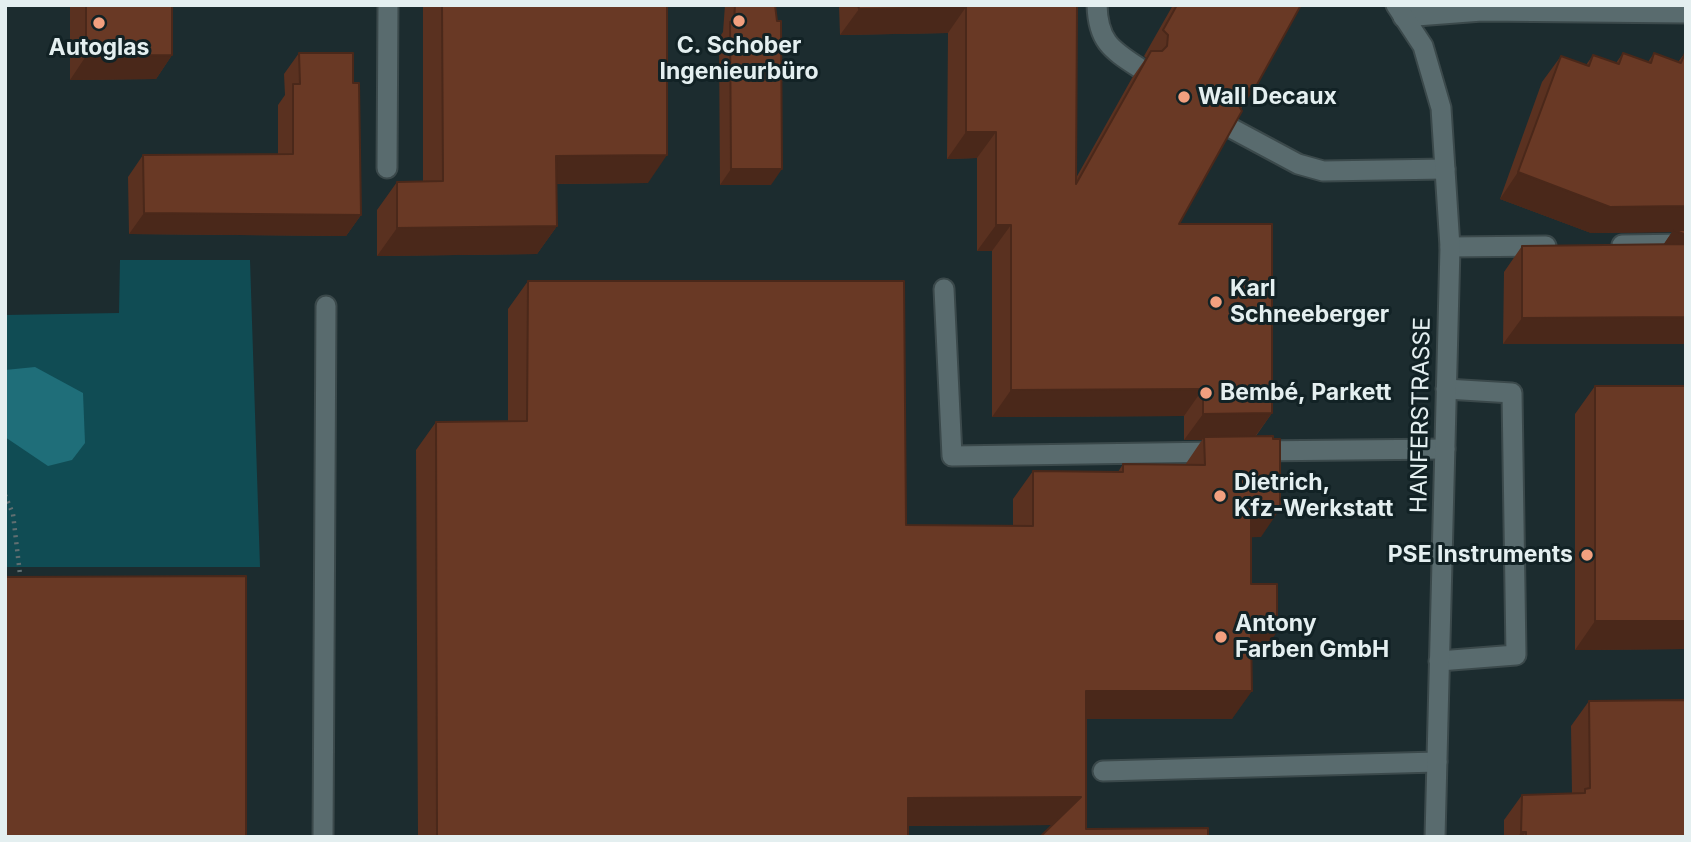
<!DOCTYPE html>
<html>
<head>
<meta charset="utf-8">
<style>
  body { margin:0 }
  #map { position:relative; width:1691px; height:842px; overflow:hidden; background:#1c2c2f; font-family:Inter,sans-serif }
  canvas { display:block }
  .frame { position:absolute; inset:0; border:7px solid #e4eff0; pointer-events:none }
</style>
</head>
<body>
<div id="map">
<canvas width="1691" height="842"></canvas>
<div class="frame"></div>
</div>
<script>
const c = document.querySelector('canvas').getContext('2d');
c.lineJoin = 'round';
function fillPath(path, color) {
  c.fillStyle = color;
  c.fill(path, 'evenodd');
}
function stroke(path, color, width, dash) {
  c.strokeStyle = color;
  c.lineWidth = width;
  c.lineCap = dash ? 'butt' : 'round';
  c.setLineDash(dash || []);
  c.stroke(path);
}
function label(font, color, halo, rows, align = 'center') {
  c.font = font + ' Inter,sans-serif';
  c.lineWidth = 6;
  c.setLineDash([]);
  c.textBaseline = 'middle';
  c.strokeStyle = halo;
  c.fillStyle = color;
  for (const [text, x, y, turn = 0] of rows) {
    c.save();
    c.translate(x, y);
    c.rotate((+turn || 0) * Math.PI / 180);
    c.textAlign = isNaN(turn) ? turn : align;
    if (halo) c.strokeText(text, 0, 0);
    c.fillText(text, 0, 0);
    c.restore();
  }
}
const green = new Path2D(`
  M 120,260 L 250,260 L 260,567 L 5,567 L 5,315 L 119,313 Z`);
const water = new Path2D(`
  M 35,367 L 83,393 L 85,443 L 72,460 L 48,466 L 5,437 L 5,370 Z`);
const path = new Path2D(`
  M 5,495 L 13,514 L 21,583`);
const service = new Path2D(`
  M 1097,5 C 1098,40 1110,49 1138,67
  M 1403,17 L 1482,11 L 1686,13
  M 1229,127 L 1298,164 L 1323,171 L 1445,169
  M 387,168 L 388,5
  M 1622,245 L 1686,244
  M 1450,247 L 1546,246
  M 944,289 L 952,456 L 1218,452
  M 1255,451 L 1445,449
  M 1439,661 L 1516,655 L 1512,393 L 1446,389
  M 1103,771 L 1437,762
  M 323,837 L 326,306`);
const minor = new Path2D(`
  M 1396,5 L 1423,46 L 1441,108 L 1450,247 L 1435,837`);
const wall = new Path2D(`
  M 70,5 L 172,5 L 172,55 L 156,79 L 70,80 Z
  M 423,5 L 667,5 L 648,183 L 557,184 L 557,226 L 537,254 L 377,256 L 377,210 L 397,182 L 423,182 Z
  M 725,5 L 775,5 L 771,185 L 720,185 L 719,38 L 723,32 Z
  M 839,5 L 1077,5 L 1076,178 L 1132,78 L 1146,58 L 1144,56 L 1173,5 L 1301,5 L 1241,109 L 1179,224 L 1272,413 L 1256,436 L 1261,537 L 1251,537 L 1251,584 L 1257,660 L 1252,660 L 1232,719 L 1086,719 L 1086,829 L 1040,837 L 1052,825 L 908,826 L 908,837 L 418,837 L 416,450 L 436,422 L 508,421 L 508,309 L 528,281 L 906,525 L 1013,526 L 1013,499 L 1033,471 L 1118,472 L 1123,464 L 1185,465 L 1202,440 L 1184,440 L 1184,416 L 992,417 L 992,251 L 977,251 L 977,158 L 947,159 L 948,33 L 840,35 Z
  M 299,53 L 353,83 L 361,215 L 346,236 L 129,234 L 128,177 L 143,155 L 278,154 L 278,105 L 285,95 L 284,74 Z
  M 1623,53 L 1648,62 L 1654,53 L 1678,62 L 1685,53 L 1686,344 L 1503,344 L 1504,272 L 1522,246 L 1664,244 L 1672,232 L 1591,233 L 1500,199 L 1542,82 L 1561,56 L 1586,65 L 1593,55 L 1616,63 Z
  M 1595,386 L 1686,649 L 1575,650 L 1575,414 Z
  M 1589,701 L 1686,837 L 1504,837 L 1504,820 L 1522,795 L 1572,794 L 1571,726 Z`);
const shadedWall = new Path2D(`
  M 966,7 L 948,33 L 840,35 L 859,9 Z
  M 172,55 L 156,79 L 70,80 L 86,56 Z
  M 1247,88 L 1254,90 L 1235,116 L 1228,115 L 1237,94 Z
  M 966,132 L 996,132 L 977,158 L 947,159 Z
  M 667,155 L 648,183 L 537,184 L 556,156 Z
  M 731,169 L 782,169 L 771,185 L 720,185 Z
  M 1518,172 L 1686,206 L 1686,268 L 1655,257 L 1672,232 L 1591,233 L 1500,199 Z
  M 144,213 L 361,215 L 346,236 L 129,234 Z
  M 996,225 L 1011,225 L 992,251 L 977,251 Z
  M 557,226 L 537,254 L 377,256 L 397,228 Z
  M 1686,317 L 1686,344 L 1503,344 L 1522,318 Z
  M 1203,389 L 1184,416 L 992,417 L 1011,390 Z
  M 1272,413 L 1253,439 L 1204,437 L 1202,440 L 1184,440 L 1203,414 Z
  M 1251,509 L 1280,509 L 1261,537 L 1231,538 Z
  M 1595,621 L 1686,621 L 1686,649 L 1575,650 Z
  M 1251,632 L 1277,632 L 1257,660 L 1232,660 Z
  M 1086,691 L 1252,691 L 1232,719 L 1066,719 Z
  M 1081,797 L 1061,825 L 888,826 L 908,798 Z
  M 1521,832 L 1526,832 L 1522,837 L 1518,837 Z`);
const building = new Path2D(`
  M 86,5 L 172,5 L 172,55 L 86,56 Z
  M 442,5 L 667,5 L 667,155 L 556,156 L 557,226 L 397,228 L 397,182 L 443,181 Z
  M 735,5 L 775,5 L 777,21 L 781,21 L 782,169 L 731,169 L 730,22 L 734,22 Z
  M 858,5 L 1077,5 L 1076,184 L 1151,51 L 1162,51 L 1167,46 L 1168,35 L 1163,30 L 1177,5 L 1301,5 L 1254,90 L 1247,88 L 1237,94 L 1236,101 L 1242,111 L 1179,224 L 1272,224 L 1272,413 L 1203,414 L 1203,389 L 1011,390 L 1011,225 L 996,225 L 996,132 L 966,132 L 966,7 L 859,9 Z
  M 299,53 L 353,53 L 353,83 L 359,83 L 361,215 L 144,213 L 143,155 L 293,154 L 293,84 L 300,84 Z
  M 1623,53 L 1651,63 L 1654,53 L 1681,63 L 1685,53 L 1686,53 L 1686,206 L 1610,207 L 1518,172 L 1561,56 L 1589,66 L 1593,55 L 1619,64 Z
  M 1674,230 L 1686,230 L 1686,235 Z
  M 1686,244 L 1686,317 L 1522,318 L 1522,246 Z
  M 528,281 L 904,281 L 906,525 L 1033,526 L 1033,471 L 1123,472 L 1123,464 L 1205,465 L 1204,437 L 1273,436 L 1273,439 L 1280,439 L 1280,509 L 1251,509 L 1251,584 L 1277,584 L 1277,632 L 1251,632 L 1252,691 L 1086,691 L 1086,829 L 1208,828 L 1208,837 L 1040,837 L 1081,797 L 908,798 L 908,837 L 437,837 L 436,422 L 527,421 Z
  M 1595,386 L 1686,386 L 1686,621 L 1595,621 Z
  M 246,576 L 246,837 L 5,837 L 5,577 Z
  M 1686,700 L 1686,837 L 1526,837 L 1526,832 L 1521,832 L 1522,795 L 1585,793 L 1585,789 L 1590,788 L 1589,701 Z`);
const markers = [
  [739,21,7,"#f2a07f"],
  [99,23,7,"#f2a07f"],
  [1184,97,7,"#f2a07f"],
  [1216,302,7,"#f2a07f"],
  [1206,393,7,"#f2a07f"],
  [1220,496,7,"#f2a07f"],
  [1587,555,7,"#f2a07f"],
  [1221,637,7,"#f2a07f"]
];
const poiNames = [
  ["C. Schober",739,46,"center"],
  ["Ingenieurbüro",739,72,"center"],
  ["Autoglas",99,48,"center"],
  ["Wall Decaux",1198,97],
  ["Karl",1230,289],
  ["Schneeberger",1230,315],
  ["Bembé, Parkett",1220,393],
  ["Dietrich,",1234,483],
  ["Kfz-Werkstatt",1234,509],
  ["PSE Instruments",1573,555,"right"],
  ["Antony",1235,624],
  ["Farben GmbH",1235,650]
];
const streetNames = [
  ["HANFERSTRASSE",1421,415,-89]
];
fillPath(green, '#104c54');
fillPath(water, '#1f6e79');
stroke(service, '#3b494b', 23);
stroke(minor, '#3b494b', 23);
stroke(path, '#616f71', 4.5, [2, 5]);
stroke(service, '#596b6e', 19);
stroke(minor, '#596b6e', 19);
fillPath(wall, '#5a3120');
fillPath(shadedWall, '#4a281a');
fillPath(building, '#693925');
stroke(building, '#4a281a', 2);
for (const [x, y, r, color] of markers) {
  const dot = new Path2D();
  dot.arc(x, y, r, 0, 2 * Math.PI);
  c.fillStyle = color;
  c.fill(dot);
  stroke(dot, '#122225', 2.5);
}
label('bold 23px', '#e4eff0', '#122225', poiNames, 'left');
label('23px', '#e4eff0', '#122225', streetNames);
</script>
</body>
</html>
